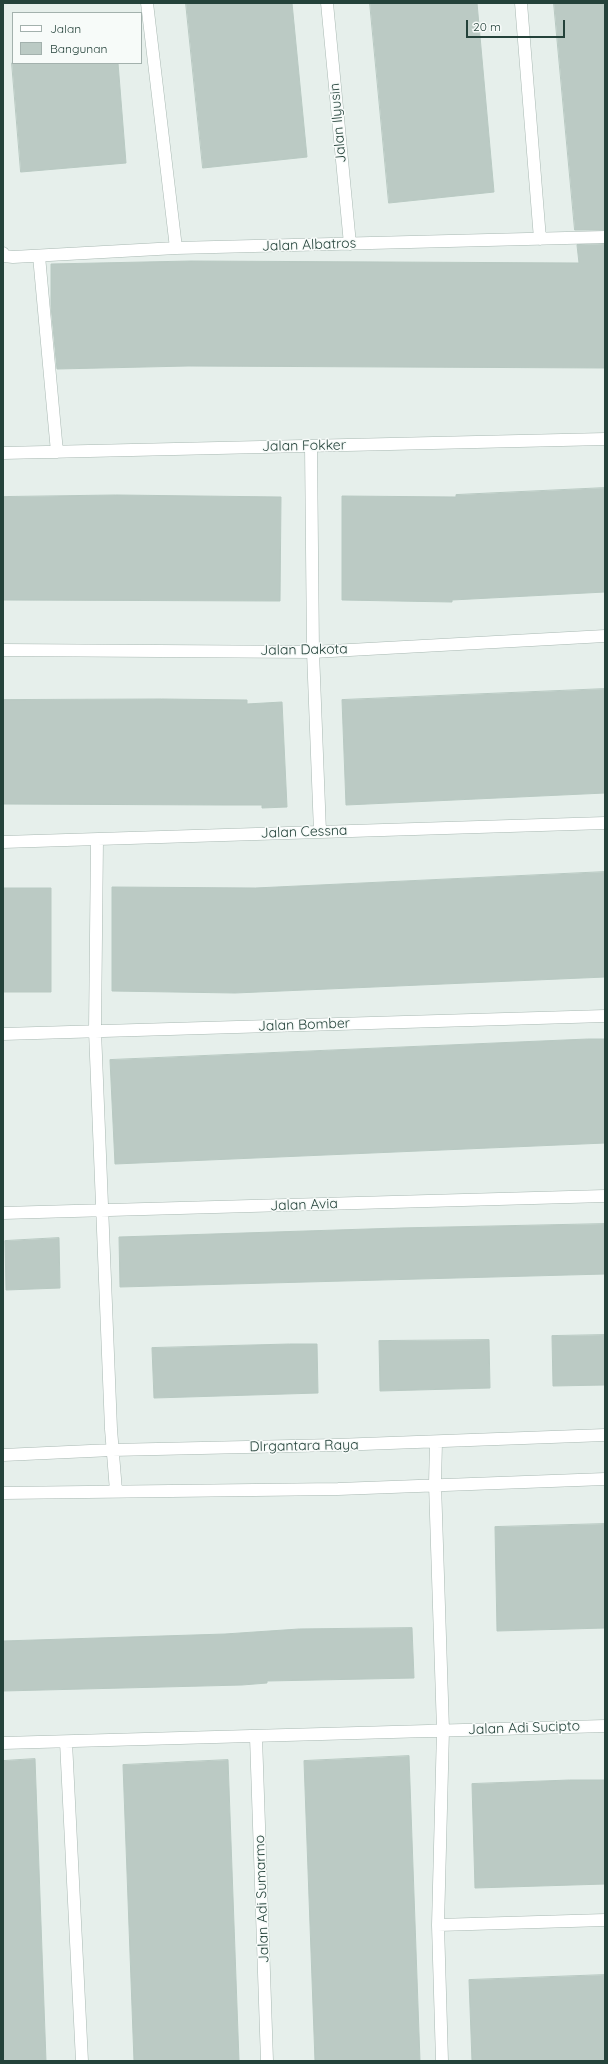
<!DOCTYPE html>
<html>
<head>
<meta charset="utf-8">
<style>
  body { margin:0 }
  #map { position:relative; width:608px; height:2064px; overflow:hidden; background:#e6efeb; font-family:Quicksand,sans-serif }
  canvas { display:block }
  .frame { position:absolute; inset:0; border:4px solid #24423a; pointer-events:none }
  .legend { position:absolute; left:12px; top:12px; width:130px; height:52px; box-sizing:border-box; background:#f7fbf9; border:1px solid #a3b1ad; margin:0; padding:5px 7px; list-style:none; font-size:12px; color:#24423a }
  .legend li { display:flex; align-items:center; gap:8px; height:20px }
  .legend b { width:20px; border:1px solid #a3b1ad }
  .scale { position:absolute; left:466px; top:20px; width:99px; height:18px; box-sizing:border-box; border:2px solid #24423a; border-top:0; padding-left:5px; font-size:12px; line-height:14px; white-space:nowrap; color:#24423a; -webkit-text-stroke:3px #f7fbf9; paint-order:stroke }
</style>
</head>
<body>
<div id="map">
<canvas width="608" height="2064"></canvas>
<div class="frame"></div>
<ul class="legend">
<li><b style="height:5px;background:#fff"></b>Jalan</li>
<li><b style="height:11px;background:#bbcac4"></b>Bangunan</li>
</ul>
<div class="scale">20 m</div>
</div>
<script>
const c = document.querySelector('canvas').getContext('2d');
c.lineJoin = 'round';
function fillPath(path, color) {
  c.fillStyle = color;
  c.fill(path, 'evenodd');
}
function stroke(path, color, width, dash) {
  c.strokeStyle = color;
  c.lineWidth = width;
  c.lineCap = dash ? 'butt' : 'round';
  c.setLineDash(dash || []);
  c.stroke(path);
}
function label(font, color, halo, rows, align = 'center') {
  c.font = font + ' Quicksand,sans-serif';
  c.lineWidth = 3;
  c.setLineDash([]);
  c.textBaseline = 'middle';
  c.strokeStyle = halo;
  c.fillStyle = color;
  for (const [text, x, y, turn = 0] of rows) {
    c.save();
    c.translate(x, y);
    c.rotate((+turn || 0) * Math.PI / 180);
    c.textAlign = isNaN(turn) ? turn : align;
    if (halo) c.strokeText(text, 0, 0);
    c.fillText(text, 0, 0);
    c.restore();
  }
}
const building = new Path2D(`
  M 186,3 L 292,3 L 307,157 L 203,168 Z
  M 370,3 L 477,3 L 494,192 L 389,203 Z
  M 554,3 L 605,3 L 605,230 L 575,230 Z
  M 12,63 L 118,63 L 126,163 L 21,172 Z
  M 605,244 L 605,368 L 188,366 L 57,369 L 51,306 L 51,264 L 191,261 L 579,263 L 577,245 Z
  M 605,488 L 605,592 L 452,600 L 452,602 L 342,600 L 342,496 L 456,497 L 456,495 Z
  M 116,495 L 281,497 L 280,601 L 3,600 L 3,497 Z
  M 605,689 L 605,793 L 346,805 L 342,700 Z
  M 162,699 L 247,700 L 247,704 L 282,702 L 287,807 L 262,808 L 262,805 L 223,805 L 3,804 L 3,700 Z
  M 605,872 L 605,977 L 235,993 L 112,991 L 112,887 L 255,888 Z
  M 3,888 L 51,888 L 51,992 L 3,992 Z
  M 588,1039 L 605,1039 L 605,1143 L 115,1164 L 110,1060 Z
  M 605,1224 L 605,1274 L 120,1287 L 119,1237 L 399,1228 Z
  M 59,1238 L 60,1288 L 6,1290 L 5,1241 Z
  M 605,1335 L 605,1385 L 553,1386 L 552,1336 Z
  M 489,1340 L 490,1388 L 380,1391 L 379,1341 Z
  M 290,1344 L 317,1344 L 318,1393 L 154,1398 L 152,1348 Z
  M 605,1524 L 605,1628 L 497,1631 L 495,1527 Z
  M 412,1628 L 414,1678 L 267,1681 L 267,1683 L 242,1685 L 3,1691 L 3,1641 L 225,1634 L 299,1629 Z
  M 409,1756 L 420,2061 L 315,2061 L 304,1761 Z
  M 35,1759 L 46,2061 L 3,2061 L 3,1761 Z
  M 228,1760 L 239,2061 L 134,2061 L 123,1765 Z
  M 570,1780 L 605,1780 L 605,1884 L 475,1888 L 472,1784 Z
  M 605,1975 L 605,2061 L 472,2061 L 469,1980 Z`);
const street = new Path2D(`
  M 147,3 L 176,248
  M 327,3 L 350,244
  M 521,3 L 540,239
  M 3,253 L 4,256 L 13,257 L 176,248 L 605,237
  M 39,256 L 57,452
  M 311,446 L 313,652 L 320,832
  M 3,453 L 605,439
  M 3,650 L 313,652 L 605,636
  M 97,840 L 95,1031 L 111,1429 L 116,1491
  M 3,842 L 605,823
  M 3,1034 L 605,1016
  M 3,1213 L 605,1196
  M 436,1442 L 435,1484 L 443,1730 L 438,1925 L 442,2061
  M 3,1455 L 112,1450 L 336,1445 L 605,1435
  M 3,1493 L 338,1489 L 605,1479
  M 256,1737 L 267,2061
  M 66,1742 L 82,2061
  M 3,1743 L 605,1726
  M 438,1925 L 605,1920`);
const streetNames = [
  ["Jalan Ilyusin",338,123,-95],
  ["Jalan Albatros",309,245,-2],
  ["Jalan Fokker",304,446,-1],
  ["Jalan Dakota",304,650,-1],
  ["Jalan Cessna",304,832,-2],
  ["Jalan Bomber",304,1025,-2],
  ["Jalan Avia",304,1205,-2],
  ["DIrgantara Raya",304,1446,-1],
  ["Jalan Adi Sucipto",524,1728,-2],
  ["Jalan Adi Sumarmo",262,1899,-92]
];
fillPath(building, '#bbcac4');
stroke(building, '#b8c9c2', 1);
stroke(street, '#a8b8b2', 13);
stroke(street, '#fff', 12);
label('14px', '#24423a', '#f7fbf9', streetNames);
</script>
</body>
</html>
